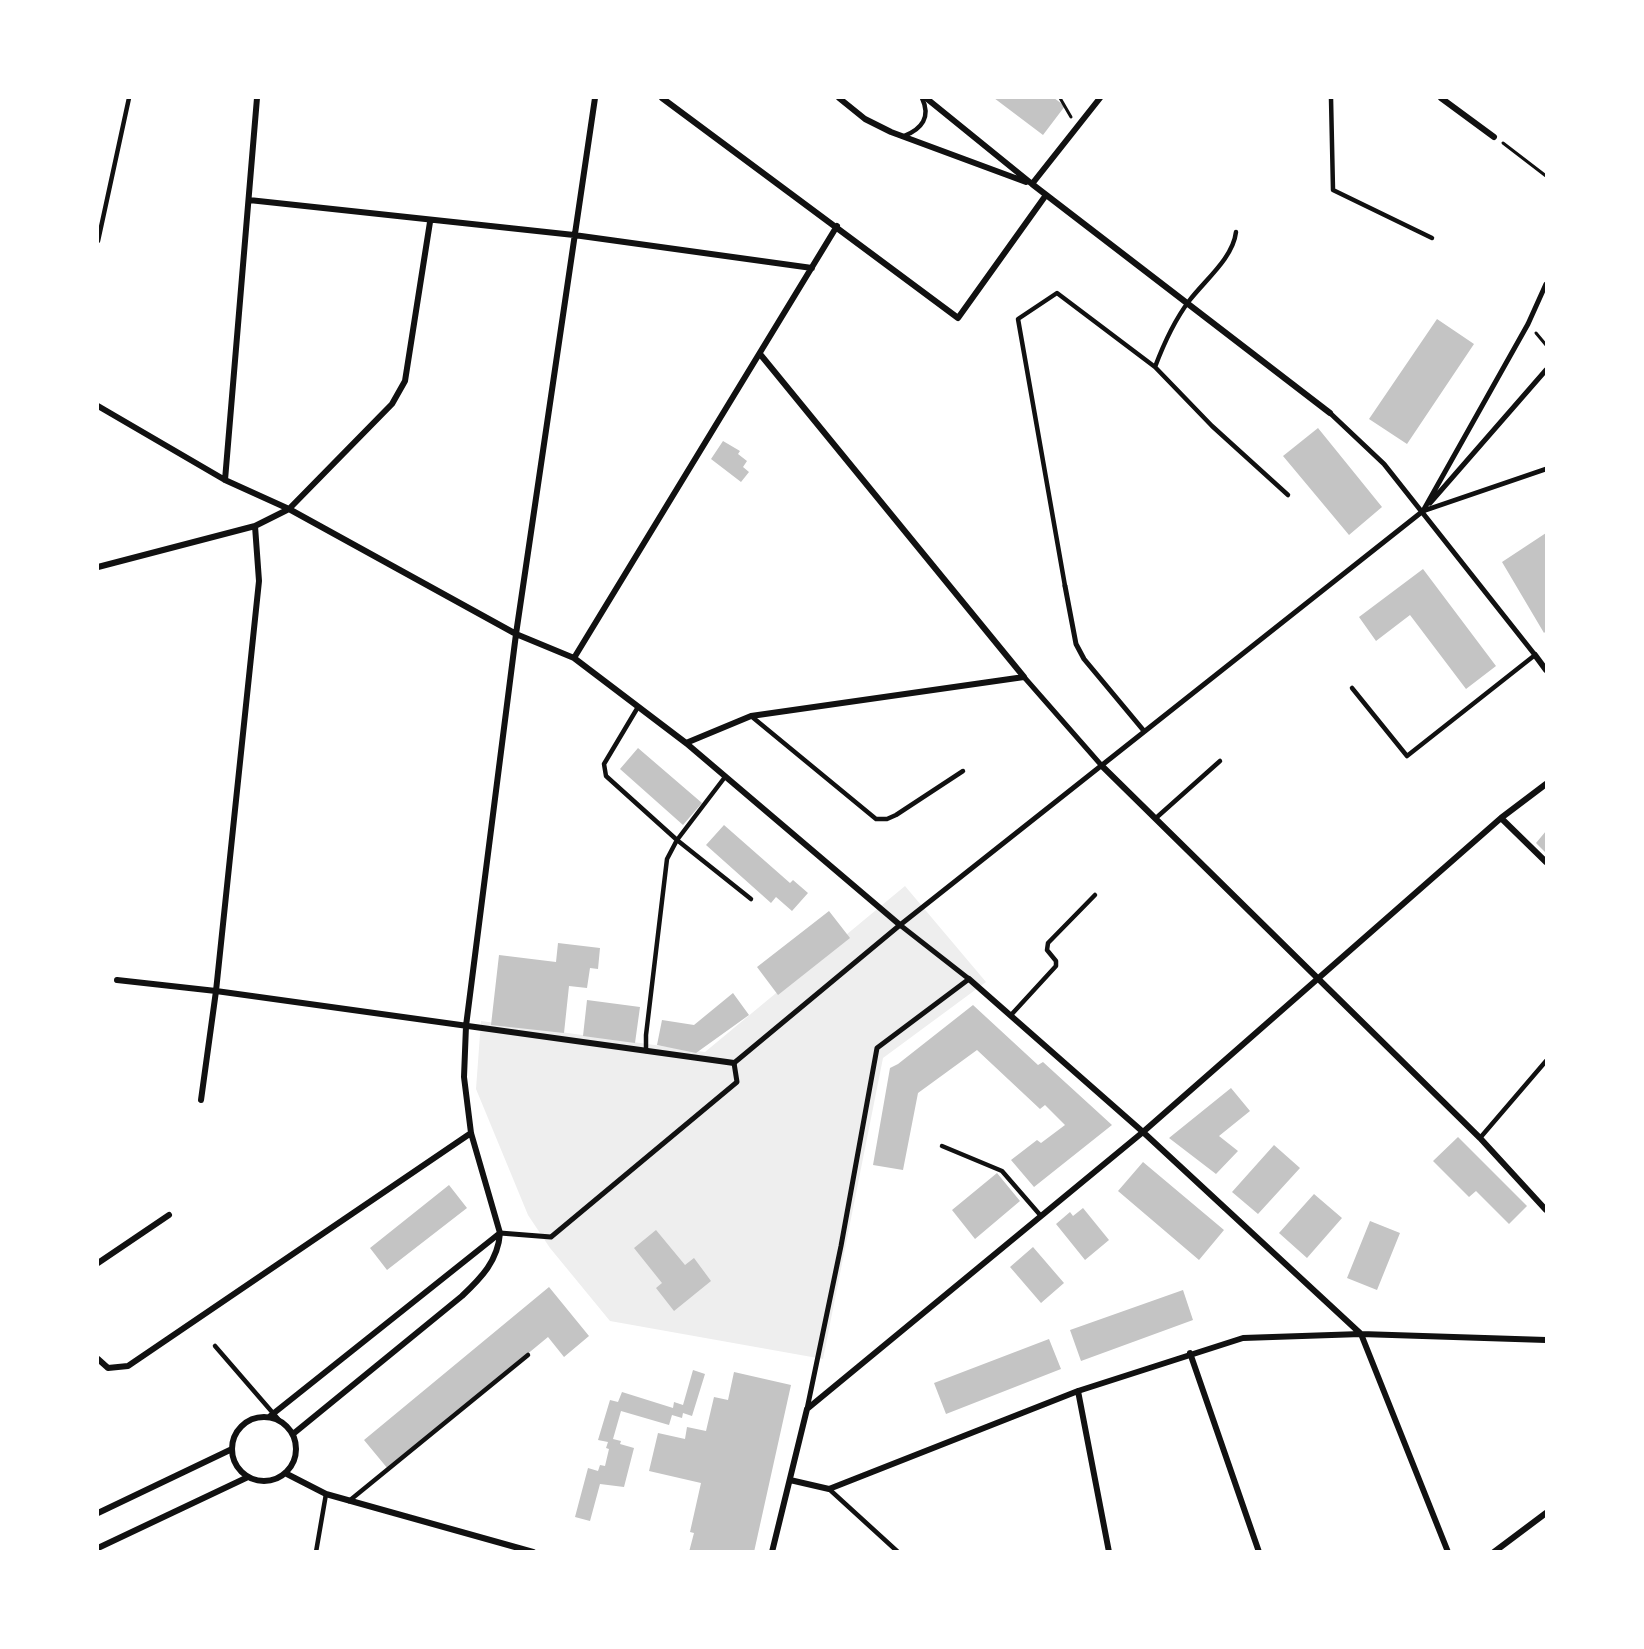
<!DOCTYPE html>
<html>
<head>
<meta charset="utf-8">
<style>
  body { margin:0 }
  #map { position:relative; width:1644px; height:1649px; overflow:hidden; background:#fff; font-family:"DejaVu Sans",sans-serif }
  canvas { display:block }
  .frame { position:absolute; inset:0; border:99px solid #fff; pointer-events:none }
</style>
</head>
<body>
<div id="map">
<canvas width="1644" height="1649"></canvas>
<div class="frame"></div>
</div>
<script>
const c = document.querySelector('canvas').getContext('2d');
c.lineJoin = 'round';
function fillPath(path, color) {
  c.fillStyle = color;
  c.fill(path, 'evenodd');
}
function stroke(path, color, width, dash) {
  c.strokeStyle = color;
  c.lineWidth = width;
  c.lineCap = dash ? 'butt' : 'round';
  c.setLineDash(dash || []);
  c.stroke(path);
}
const green = new Path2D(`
  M 905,886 L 986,982 L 883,1058 L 823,1359 L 610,1321 L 550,1248 L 528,1215 L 476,1089 L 481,1021 L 705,1052 Z`);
const building = new Path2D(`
  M 994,98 L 1054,98 L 1065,106 L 1043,135 Z
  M 1437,319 L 1474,344 L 1407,444 L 1369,419 Z
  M 1318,428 L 1382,507 L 1349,535 L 1283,456 Z
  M 723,441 L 740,451 L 738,454 L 747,461 L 743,467 L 749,472 L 741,482 L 711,459 Z
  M 1546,533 L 1546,631 L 1544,633 L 1502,562 Z
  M 1423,569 L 1496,666 L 1466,689 L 1410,615 L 1376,641 L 1359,617 Z
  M 638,748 L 702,803 L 683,825 L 620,769 Z
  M 724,825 L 790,883 L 793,880 L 808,893 L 792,911 L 776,897 L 771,903 L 706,845 Z
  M 1546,831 L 1546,853 L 1536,843 Z
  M 829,911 L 850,938 L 778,995 L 757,967 Z
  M 558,943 L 600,948 L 598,969 L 590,968 L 587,988 L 569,986 L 564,1033 L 491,1025 L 499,955 L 556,962 Z
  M 733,993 L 749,1015 L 696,1053 L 657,1045 L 662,1020 L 694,1025 Z
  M 587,1000 L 640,1007 L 635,1043 L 583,1036 Z
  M 973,1005 L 1038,1065 L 1043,1062 L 1112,1125 L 1034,1187 L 1011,1160 L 1037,1140 L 1041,1143 L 1065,1125 L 1045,1105 L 1040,1109 L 977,1050 L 918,1093 L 903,1170 L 873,1165 L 890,1068 L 898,1064 Z
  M 1231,1088 L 1250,1111 L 1219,1136 L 1238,1151 L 1216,1174 L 1169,1138 Z
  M 1458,1137 L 1527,1206 L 1509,1224 L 1476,1191 L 1469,1197 L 1433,1161 Z
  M 1274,1145 L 1300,1168 L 1258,1214 L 1232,1192 Z
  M 1143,1162 L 1224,1230 L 1199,1260 L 1118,1191 Z
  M 997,1173 L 1020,1201 L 975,1239 L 952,1210 Z
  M 449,1185 L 467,1208 L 387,1270 L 370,1248 Z
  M 1314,1194 L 1342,1218 L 1307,1258 L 1279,1233 Z
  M 1083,1208 L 1109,1240 L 1085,1260 L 1056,1224 L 1070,1212 L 1073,1216 Z
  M 1370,1221 L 1400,1233 L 1377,1290 L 1347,1278 Z
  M 656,1230 L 685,1265 L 694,1258 L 711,1281 L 674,1311 L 656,1288 L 662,1283 L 634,1248 Z
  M 1033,1247 L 1064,1283 L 1041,1303 L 1010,1267 Z
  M 549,1287 L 589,1336 L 564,1357 L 548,1337 L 388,1469 L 364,1440 Z
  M 1183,1290 L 1193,1320 L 1081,1361 L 1070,1330 Z
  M 1049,1339 L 1061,1369 L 946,1414 L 934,1383 Z
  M 693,1370 L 705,1374 L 692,1416 L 683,1413 L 682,1418 L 672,1415 L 669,1425 L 621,1411 L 613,1439 L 621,1441 L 620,1444 L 634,1448 L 624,1487 L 600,1484 L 590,1521 L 575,1517 L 588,1468 L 598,1471 L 600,1465 L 605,1466 L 609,1449 L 606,1448 L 608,1442 L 598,1440 L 610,1400 L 618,1402 L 622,1392 L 673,1408 L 674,1402 L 683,1405 Z
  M 734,1372 L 791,1385 L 754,1552 L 689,1552 L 694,1533 L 690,1532 L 701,1483 L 649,1471 L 658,1433 L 685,1439 L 687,1427 L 706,1431 L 714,1397 L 728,1400 Z`);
const path = new Path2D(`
  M 1060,98 L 1071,117
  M 1503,143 L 1546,176
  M 1536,333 L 1546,345`);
const service = new Path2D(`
  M 1331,98 L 1333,190 L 1432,238
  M 904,136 C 922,129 931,117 922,98
  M 98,241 L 129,98
  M 1155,367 C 1164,343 1174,321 1189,301 C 1205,280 1233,258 1236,232
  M 1065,586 L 1018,319 L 1057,293 L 1155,367 L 1212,426 L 1288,495
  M 1352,688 L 1407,756 L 1535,655
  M 638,707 L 604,764 L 606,776 L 677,840 L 751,899
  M 751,716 L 876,819 L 887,819 L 896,815 L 963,771
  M 1156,818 L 1220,761
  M 1011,1015 L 1056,966 L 1056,961 L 1047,950 L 1048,943 L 1095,895
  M 646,1051 L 646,1035 L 667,859 L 677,840 L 725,777
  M 1480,1138 L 1546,1061
  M 942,1146 L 1002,1171 L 1041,1216
  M 215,1346 L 279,1420
  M 829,1489 L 898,1552
  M 349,1501 L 528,1355
  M 316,1552 L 326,1494`);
const pedestrian = new Path2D(`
  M 1330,413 L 1384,464 L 1535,655
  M 1430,503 L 1546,370
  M 1423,511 L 1528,324 L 1546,284
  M 1065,586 L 1076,644 L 1084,659 L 1144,731
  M 1024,677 L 1102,766
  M 500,1233 L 551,1237 L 737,1082 L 734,1063 L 900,925 L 1423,511 L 1546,469
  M 807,1409 L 841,1246 L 877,1048 L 969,979 L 900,925`);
const minor = new Path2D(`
  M 662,98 L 958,318 L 1046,195
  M 839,98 L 865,119 L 891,132 L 1026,182
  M 926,98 L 1032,184 L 1330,413
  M 1441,98 L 1494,137
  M 1032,184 L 1100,98
  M 249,200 L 574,235 L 812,268
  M 760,354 L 1024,677
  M 98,406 L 225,480 L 289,509 L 516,634 L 574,658 L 686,743 L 900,925
  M 225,480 L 257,98
  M 98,567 L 255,526 L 289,509 L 392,404 L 405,381 L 430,222
  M 1535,655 L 1546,670
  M 574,658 L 837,226
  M 686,743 L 751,716 L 1024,677
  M 1102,766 L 1480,1138 L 1546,1210
  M 1501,818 L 1546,862
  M 969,979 L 1143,1132 L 1361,1334 L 1448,1552
  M 117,980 L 216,991 L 734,1063
  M 201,1100 L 216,991 L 259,581 L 255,526
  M 98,1263 L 169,1215
  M 1190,1353 L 1259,1552
  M 98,1359 L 108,1368 L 128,1366 L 471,1133
  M 1078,1391 L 1109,1552
  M 269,1417 L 500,1233
  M232 1449a32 32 0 1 1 64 0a32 32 0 1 1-64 0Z
  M 293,1434 L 462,1296 C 481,1278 498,1261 500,1233 L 471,1133 L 464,1077 L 466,1026 L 516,634 L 595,98
  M 285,1473 L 326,1494 L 533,1552
  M 790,1480 L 829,1489 L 1078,1391 L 1243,1338 L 1361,1334 L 1546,1340
  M 98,1513 L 232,1449
  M 98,1548 L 248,1477
  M 772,1552 L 807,1409 L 1143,1132 L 1501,818 L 1546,784
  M 1494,1552 L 1546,1513`);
fillPath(green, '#eee');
fillPath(building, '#c4c4c4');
stroke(path, '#111', 3);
stroke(service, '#111', 4.5);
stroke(pedestrian, '#111', 5);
stroke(minor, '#111', 6);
</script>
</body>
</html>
